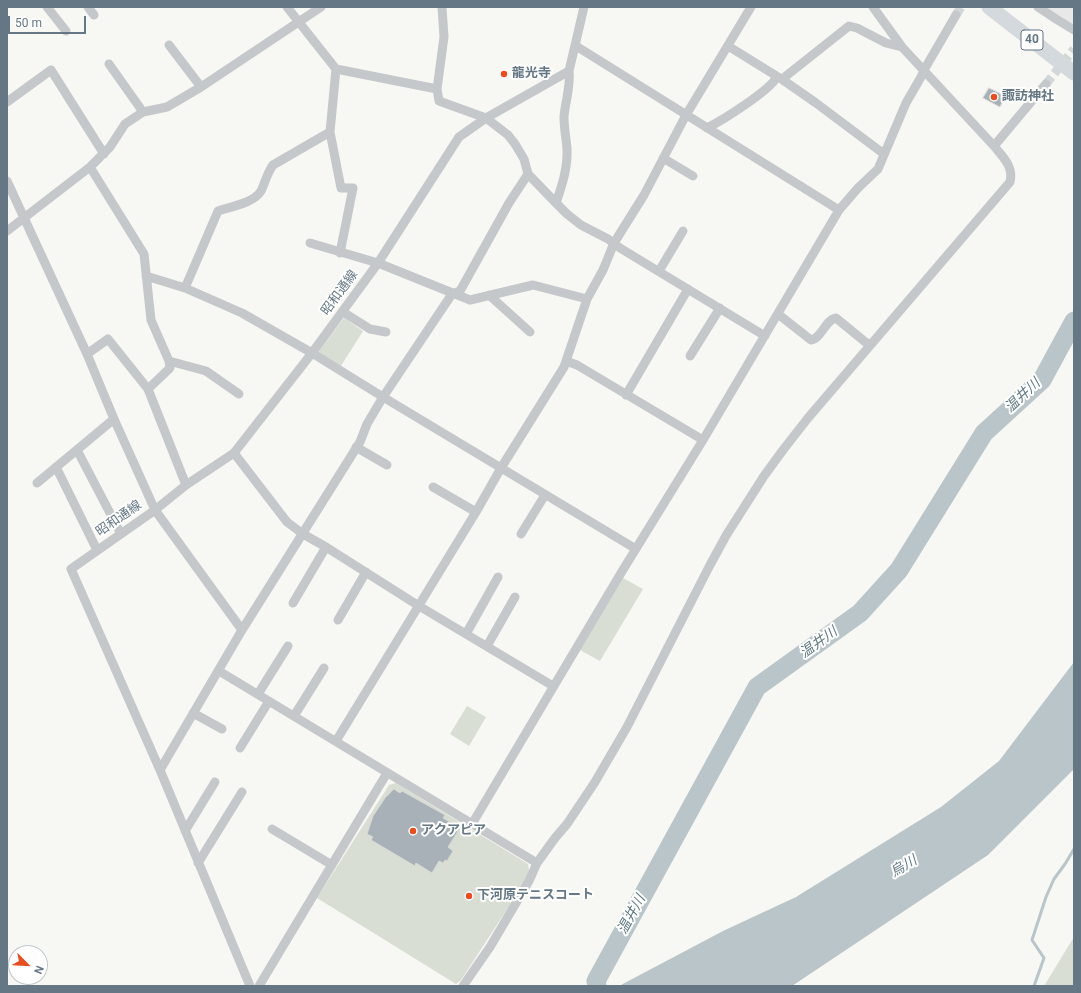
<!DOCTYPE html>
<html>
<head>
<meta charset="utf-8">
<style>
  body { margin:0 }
  #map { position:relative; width:1081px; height:993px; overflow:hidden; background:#f7f7f3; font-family:Roboto,sans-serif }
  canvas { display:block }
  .frame { position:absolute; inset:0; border:8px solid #657785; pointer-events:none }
  .north { position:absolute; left:8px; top:945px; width:40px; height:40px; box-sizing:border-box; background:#fff; border:1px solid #c1c9ce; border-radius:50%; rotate:114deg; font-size:11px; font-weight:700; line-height:16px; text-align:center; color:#657785 }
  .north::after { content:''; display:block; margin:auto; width:14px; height:18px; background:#e74f23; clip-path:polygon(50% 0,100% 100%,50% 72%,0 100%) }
  .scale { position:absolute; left:8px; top:16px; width:78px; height:18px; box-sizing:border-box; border:2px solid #657785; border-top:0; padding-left:5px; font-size:12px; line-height:14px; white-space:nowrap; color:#657785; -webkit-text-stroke:3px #fff; paint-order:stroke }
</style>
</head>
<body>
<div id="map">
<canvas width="1081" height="993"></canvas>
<div class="frame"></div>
<div class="north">N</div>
<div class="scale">50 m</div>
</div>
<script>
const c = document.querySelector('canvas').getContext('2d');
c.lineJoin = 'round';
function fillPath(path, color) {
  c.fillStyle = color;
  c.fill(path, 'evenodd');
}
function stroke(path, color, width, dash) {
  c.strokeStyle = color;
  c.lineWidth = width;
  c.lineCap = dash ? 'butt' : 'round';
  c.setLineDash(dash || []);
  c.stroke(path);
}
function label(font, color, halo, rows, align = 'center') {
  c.font = font + ' Roboto,"Noto Sans JP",sans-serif';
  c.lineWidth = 4;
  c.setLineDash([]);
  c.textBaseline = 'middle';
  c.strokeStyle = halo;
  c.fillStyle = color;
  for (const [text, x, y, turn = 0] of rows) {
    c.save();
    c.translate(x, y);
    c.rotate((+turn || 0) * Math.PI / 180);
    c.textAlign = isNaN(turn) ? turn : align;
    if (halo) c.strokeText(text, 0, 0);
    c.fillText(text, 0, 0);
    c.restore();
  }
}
const built = new Path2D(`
  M 1043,7 L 1074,7 L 1074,25 L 1072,24 Z`);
const green = new Path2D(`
  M 344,318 L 363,331 L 341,366 L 320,355 L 319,351 Z
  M 623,578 L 643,589 L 600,661 L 580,650 Z
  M 467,706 L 486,717 L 469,746 L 450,734 Z
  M 396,783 L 528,864 L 529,870 L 526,880 L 461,980 L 456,984 L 317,898 L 389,785 Z
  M 1074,937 L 1074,986 L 1044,986 Z`);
const water = new Path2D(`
  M 1074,662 L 1074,769 L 988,855 L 792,986 L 619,986 L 723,931 L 796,897 L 941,807 L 999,761 Z`);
const stream = new Path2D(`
  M 1034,986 L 1044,958 L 1032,940 L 1046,897 L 1054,879 L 1065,864 L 1074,849`);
const river = new Path2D(`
  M 597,986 L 596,981 L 757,687 L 860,613 L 899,570 L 984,433 L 1042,380 L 1074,321`);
const building = new Path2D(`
  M 989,88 L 1005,96 L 1000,107 L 983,98 Z
  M 394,789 L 400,793 L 402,791 L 445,815 L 443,818 L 460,828 L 448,847 L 453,851 L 447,861 L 445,860 L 443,863 L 439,861 L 432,873 L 416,863 L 415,866 L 371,840 L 373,837 L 367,834 L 373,816 L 385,798 Z`);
const minorTunnel = new Path2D(`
  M 956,15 L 961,7
  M 1046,84 L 1074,49`);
const minor = new Path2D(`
  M 47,7 L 66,31
  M 88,7 L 94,15
  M 287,7 L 336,69 L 437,89 L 439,101 L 486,118 L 508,135 L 515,144 L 524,159 L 528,174 L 556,203 L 567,214 L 581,225 L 608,239 L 620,248 L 765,336
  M 1038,7 L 1056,19 L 1074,30
  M 169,45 L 201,87
  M 576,46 L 839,210
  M 728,46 L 783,80 L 816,103 L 884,154
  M 109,64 L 143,112
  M 336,69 L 330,132 L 341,188 L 353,188 L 340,253
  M 783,80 L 786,76 L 849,26 L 857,28 L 886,43 L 902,47
  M 437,89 L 444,37 L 442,7
  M 7,102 L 51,70 L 104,154
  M 707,128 C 723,120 769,91 777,77
  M 994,146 L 1046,84
  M 663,158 L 693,176
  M 90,167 L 144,254 L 151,320 L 169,361 L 170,368 L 148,389
  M 7,181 L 87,354 L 114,419 L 155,510 L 242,630
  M 556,203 C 562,185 568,168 567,148 C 566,138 564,128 564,117 C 565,102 571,87 569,71
  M 7,231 L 90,167 L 110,147 L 125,124 L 143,112 L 167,107 L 201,87 L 321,7
  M 310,243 L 378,263 L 470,300 L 533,285 L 587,299
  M 659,271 L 683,231
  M 146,276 L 185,288 L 242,313 L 312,353 L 383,397 L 636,549
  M 185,288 L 218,211 C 230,207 254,203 261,191 C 265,183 267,173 273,165 L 330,132
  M 489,295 L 530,332
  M 343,312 L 370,329 L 386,332
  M 778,314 L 811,340 C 822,338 825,320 836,318 L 869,345
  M 87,354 L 108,339 L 148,389 L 186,485
  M 690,356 L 720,308
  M 169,361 L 206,371 L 239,394
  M 566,361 L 577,365 L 703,440
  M 626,395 L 688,289
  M 356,447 L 387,465
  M 77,450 L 121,534
  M 234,453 L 287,522 L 303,534 L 326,547 L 419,606 L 553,686
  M 56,467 L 97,550
  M 37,483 L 114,419
  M 433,487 L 476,512
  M 521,534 L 545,495
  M 293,603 L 326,547
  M 338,620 L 366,572
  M 466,634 L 498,577
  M 487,646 L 515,597
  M 219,671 L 537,863
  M 258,694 L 288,646
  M 193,713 L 222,729
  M 294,716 L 324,668
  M 336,741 L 476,512 L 501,468 L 564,367 L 587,299 L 603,270 L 614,243 L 644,195 L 686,115 L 751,7
  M 240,748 L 269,701
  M 160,770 L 242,630 L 360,442 L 367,424 L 383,397 L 452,294 L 460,291 L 509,203 L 528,174
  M 472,824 L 621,573 L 703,440 L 839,210 L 858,188 L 878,169 L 906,103 L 921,77 L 924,70 L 956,15
  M 272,829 L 332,865
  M 185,831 L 215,782
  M 198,863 L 242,792
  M 250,986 L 160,770 L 71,569 L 155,510 L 186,485 L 234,453 L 312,353 L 378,263 L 459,137 L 486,118 L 569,71 L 584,7
  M 259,986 L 387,773
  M 463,986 L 490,947 L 529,881 L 537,863 L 555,838 L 567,824 L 595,782 L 627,727 L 710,565 L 727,534 L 764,476 L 783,450 L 808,418 L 1010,182 C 1014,167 1003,157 994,146 L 902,47 L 873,7`);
const primary = new Path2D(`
  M 989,7 L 1074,73`);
const markers = [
  [504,74,4,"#e74f23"],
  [994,97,4,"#e74f23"],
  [413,831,4,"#e74f23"],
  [469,896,4,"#e74f23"]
];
const shields = [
  [1032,40,22]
];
const shieldNames = [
  ["40",1032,40]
];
const poiNames = [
  ["龍光寺",512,74],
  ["諏訪神社",1002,97],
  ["アクアピア",421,831],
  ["下河原テニスコート",477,896]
];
const streetNames = [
  ["昭和通線",340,293,-54],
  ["昭和通線",119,519,-35]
];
const waterNames = [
  ["温井川",1023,396,-43],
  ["温井川",819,643,-36],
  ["烏川",904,867,-31],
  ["温井川",632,915,-61]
];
fillPath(built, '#e7e8e7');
fillPath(green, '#d8ded4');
fillPath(water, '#b9c5c9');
stroke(stream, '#b9c5c9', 3);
stroke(river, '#b9c5c9', 19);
fillPath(building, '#a8b1b7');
stroke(building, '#d8d8d6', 1);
stroke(minorTunnel, '#d2d7d8', 9, [9, 4.5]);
stroke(minor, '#c4c8cb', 9);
stroke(primary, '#d4d9dd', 15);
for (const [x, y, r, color] of markers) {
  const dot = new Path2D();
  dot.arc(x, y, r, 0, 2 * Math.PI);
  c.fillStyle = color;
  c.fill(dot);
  stroke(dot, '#fff', 1.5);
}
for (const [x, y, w] of shields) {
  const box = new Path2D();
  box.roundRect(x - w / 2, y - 10, w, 20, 3);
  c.fillStyle = '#fff';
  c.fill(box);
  stroke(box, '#657785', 1);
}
label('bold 12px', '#657785', null, shieldNames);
label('bold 13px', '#657785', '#fff', poiNames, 'left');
label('13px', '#657785', '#fff', streetNames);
label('italic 14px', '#607981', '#fff', waterNames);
</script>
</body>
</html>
